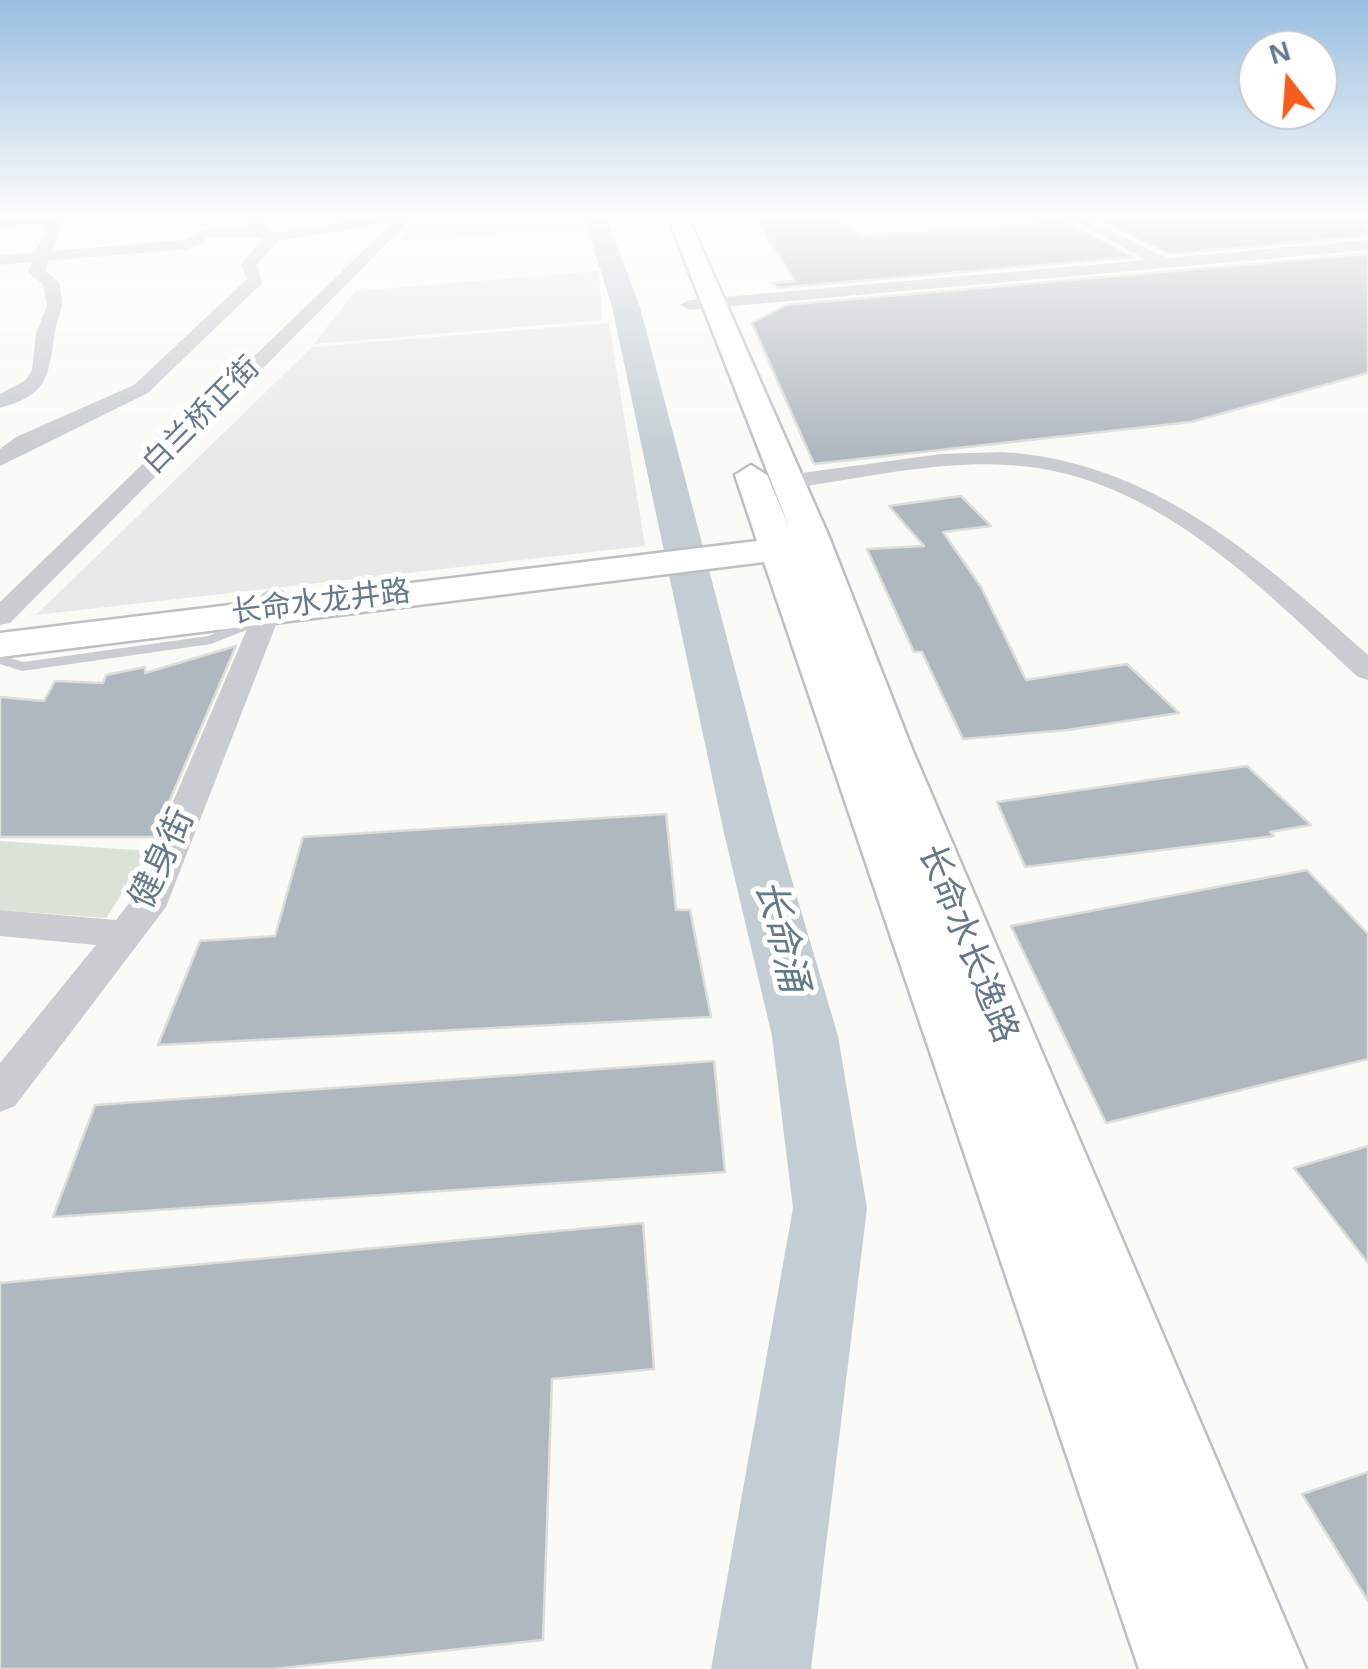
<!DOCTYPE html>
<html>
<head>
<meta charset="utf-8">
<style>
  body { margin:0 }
  #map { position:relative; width:1368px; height:1669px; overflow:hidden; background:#fafaf7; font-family:Arial,sans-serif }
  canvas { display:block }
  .north { position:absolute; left:1238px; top:30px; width:100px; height:100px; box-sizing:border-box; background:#fff; border:2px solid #c2c9d1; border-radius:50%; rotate:343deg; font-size:28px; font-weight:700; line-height:40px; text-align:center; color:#66788b }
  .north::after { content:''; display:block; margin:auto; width:35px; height:45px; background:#f45d1d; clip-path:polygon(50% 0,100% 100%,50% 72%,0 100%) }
</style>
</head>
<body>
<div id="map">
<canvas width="1368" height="1669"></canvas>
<div class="north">N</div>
</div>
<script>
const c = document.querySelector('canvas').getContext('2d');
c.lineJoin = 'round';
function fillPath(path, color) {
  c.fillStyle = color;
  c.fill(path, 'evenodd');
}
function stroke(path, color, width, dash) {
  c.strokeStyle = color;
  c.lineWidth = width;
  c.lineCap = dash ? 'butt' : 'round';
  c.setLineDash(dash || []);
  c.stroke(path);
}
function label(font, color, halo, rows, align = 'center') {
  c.font = font + ' Arial,"Noto Sans SC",sans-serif';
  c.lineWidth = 10;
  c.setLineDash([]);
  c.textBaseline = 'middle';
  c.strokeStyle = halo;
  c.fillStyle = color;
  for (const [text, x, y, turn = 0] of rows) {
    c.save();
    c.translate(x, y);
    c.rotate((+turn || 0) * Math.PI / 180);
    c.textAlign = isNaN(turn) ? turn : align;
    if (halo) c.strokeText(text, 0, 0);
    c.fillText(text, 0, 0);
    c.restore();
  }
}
const built = new Path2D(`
  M 441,217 L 588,217 L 592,229 L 398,242 L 413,224 Z
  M 599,271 L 602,320 L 314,344 L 355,291 Z
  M 609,323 L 645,546 L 36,615 L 312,347 Z`);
const green = new Path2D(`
  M 0,841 L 150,851 L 106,918 L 0,910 Z`);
const river = new Path2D(`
  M 584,217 L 606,217 L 640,307 L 778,833 L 838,1036 L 867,1208 L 811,1669 L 711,1669 L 793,1208 L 772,1036 L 724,833 L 612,307 Z`);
const building = new Path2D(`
  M 754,217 L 833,217 L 862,236 L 1063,220 L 1134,257 L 778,288 L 772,283 L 795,281 Z
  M 1092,217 L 1368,217 L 1368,236 L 1169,254 Z
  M 1368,254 L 1368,373 L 1191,422 L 814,464 L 752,323 L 786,305 Z
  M 961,496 L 991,526 L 943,532 L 981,587 L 1026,680 L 1127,664 L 1179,713 L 1067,730 L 963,739 L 922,652 L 914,652 L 867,549 L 924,546 L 889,506 Z
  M 236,646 L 154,837 L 0,837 L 0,697 L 44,701 L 55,681 L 103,683 L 106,675 L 145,667 L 145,673 Z
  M 1247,766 L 1311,825 L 1270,832 L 1274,836 L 1025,867 L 997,802 Z
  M 666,814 L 676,910 L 690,910 L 711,1017 L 158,1045 L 200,941 L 275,936 L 303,837 Z
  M 1307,870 L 1368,934 L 1368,1059 L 1106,1123 L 1011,926 Z
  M 714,1061 L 725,1172 L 53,1217 L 95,1105 Z
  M 1368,1146 L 1368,1263 L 1294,1168 Z
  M 643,1223 L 654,1369 L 552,1379 L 543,1640 L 273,1669 L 0,1669 L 0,1283 Z
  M 1368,1472 L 1368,1601 L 1302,1494 Z`);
const lane = new Path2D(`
  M 264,614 L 269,615 L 269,621 L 211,644 L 22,671 L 0,664 L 0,655 L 23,662 L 208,636 Z`);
const street = new Path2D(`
  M 85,217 L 62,222 L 52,251 L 187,240 L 199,230 L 249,228 L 241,217 L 255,217 L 275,232 L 369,217 L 413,217 L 10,623 L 0,625 L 0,602 L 393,222 L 279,241 L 257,264 L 262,283 L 148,393 L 0,466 L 0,449 L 16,437 L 134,385 L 247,279 L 241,264 L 263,238 L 206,238 L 203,244 L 188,249 L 48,261 L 45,271 L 59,282 C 66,313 58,310 54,337 C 48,379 47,395 0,408 L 0,394 L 26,380 L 32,370 L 36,333 L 47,306 L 43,284 L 28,273 L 32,262 L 0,265 L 0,255 L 36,252 L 47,224 L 0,227 L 0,219 Z
  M 1065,217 L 1083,217 L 1168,258 L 1368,240 L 1368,250 L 689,310 L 680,305 L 689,300 L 1147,260 Z
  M 1002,452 C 1153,461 1261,559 1368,655 L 1368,680 L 1358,677 C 1264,590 1163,484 1030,467 C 950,457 866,478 787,489 L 775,482 L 787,475 L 941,454 Z
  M 275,586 L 288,594 L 166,907 L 15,1106 L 0,1112 L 0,1063 L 96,945 L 0,936 L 0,910 L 116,920 L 130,902 L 262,594 Z`);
const secondary = new Path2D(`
  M 668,217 L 688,217 L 829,537 L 912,749 L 1306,1669 L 1139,1669 L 764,562 L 0,657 L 0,633 L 757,541 L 735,475 L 751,465 L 767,475 L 791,532 Z`);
const farStreetnames = [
  ["白兰桥正街",202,416,-45],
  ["长命水龙井路",321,603,-7]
];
const streetNames = [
  ["健身街",163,859,-65],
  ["长命水长逸路",967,944,68]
];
const waterNames = [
  ["长命涌",780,936,76]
];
fillPath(built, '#e8e9e8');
fillPath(green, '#dbe2d8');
fillPath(river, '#c3cdd3');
fillPath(building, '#b0b8bf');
stroke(building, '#dcdcd9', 2.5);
stroke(secondary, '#bbc0c5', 5);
fillPath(lane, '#c9cdd1');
fillPath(street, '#c9cdd1');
fillPath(secondary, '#fff');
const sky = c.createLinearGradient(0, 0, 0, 451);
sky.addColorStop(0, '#99bee0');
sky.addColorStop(0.48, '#fdfdfb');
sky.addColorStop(1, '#fdfdfb00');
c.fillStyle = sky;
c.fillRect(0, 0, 1368, 451);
label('30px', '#66788b', '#fff', farStreetnames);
label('35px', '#66788b', '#fff', streetNames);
label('italic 38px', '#627a86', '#fff', waterNames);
</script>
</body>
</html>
